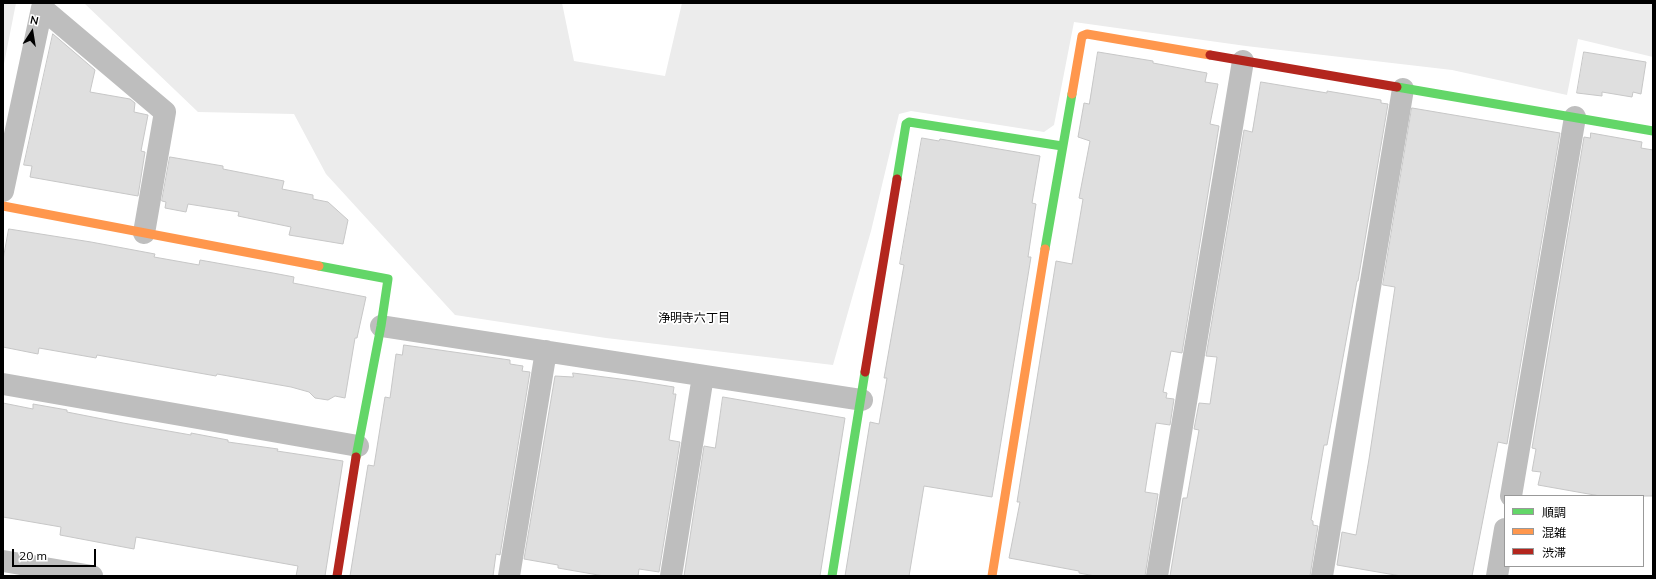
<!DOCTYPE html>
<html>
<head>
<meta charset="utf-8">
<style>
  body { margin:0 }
  #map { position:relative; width:1656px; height:579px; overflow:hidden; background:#fff; font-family:Mulish,"Noto Sans JP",sans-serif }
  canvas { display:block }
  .frame { position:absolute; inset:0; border:4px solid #000; pointer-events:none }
  .legend { position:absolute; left:1504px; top:495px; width:140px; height:72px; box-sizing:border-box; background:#fff; border:1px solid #999; margin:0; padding:5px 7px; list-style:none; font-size:12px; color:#000 }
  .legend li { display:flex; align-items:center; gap:8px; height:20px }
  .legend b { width:20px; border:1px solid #999 }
  .north { position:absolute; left:12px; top:12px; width:40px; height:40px; -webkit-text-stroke:3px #fff; paint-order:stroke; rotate:12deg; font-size:11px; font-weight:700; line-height:16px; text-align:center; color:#000 }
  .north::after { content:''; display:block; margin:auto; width:14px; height:18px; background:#000; clip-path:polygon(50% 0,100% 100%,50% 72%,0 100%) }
  .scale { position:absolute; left:12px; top:549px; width:84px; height:18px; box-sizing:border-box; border:2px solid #000; border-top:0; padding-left:5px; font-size:12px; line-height:14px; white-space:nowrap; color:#000; -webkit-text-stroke:3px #fff; paint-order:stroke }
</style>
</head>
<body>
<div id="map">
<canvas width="1656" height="579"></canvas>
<div class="frame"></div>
<ul class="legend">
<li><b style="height:5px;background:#63d668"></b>順調</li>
<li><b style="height:5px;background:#ff974d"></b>混雑</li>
<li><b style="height:5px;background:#b3261e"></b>渋滞</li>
</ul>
<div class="north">N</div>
<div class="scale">20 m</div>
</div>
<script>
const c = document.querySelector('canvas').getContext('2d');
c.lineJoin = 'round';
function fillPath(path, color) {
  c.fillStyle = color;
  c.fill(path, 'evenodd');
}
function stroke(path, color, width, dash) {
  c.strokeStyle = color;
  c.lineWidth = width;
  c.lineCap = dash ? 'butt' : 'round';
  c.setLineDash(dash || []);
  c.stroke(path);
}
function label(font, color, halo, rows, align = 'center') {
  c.font = font + ' Mulish,"Noto Sans JP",sans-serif';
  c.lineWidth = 3.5;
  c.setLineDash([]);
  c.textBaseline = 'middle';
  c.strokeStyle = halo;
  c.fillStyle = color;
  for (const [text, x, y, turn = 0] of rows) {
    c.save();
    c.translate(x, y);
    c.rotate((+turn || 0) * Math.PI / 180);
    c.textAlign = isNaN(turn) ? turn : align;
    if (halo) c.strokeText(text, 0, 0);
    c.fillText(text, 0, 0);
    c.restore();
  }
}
const green = new Path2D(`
  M 3,3 L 16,3 L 3,69 Z
  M 84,3 L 562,3 L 574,61 L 665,76 L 682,3 L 1653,3 L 1653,57 L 1578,39 L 1567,95 L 1452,70 L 1246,46 L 1074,22 L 1054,125 L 1044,132 L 911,111 L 899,114 L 871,231 L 833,365 L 606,338 L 455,315 L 326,174 L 294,114 L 198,112 Z`);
const building = new Path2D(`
  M 53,34 L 95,70 L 90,92 L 130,99 L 135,103 L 134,112 L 148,115 L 141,151 L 145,152 L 138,196 L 30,177 L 32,166 L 24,165 Z
  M 1098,52 L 1153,61 L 1153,63 L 1207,73 L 1205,82 L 1218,84 L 1210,124 L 1219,126 L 1182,353 L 1171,351 L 1163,392 L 1167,393 L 1166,398 L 1174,399 L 1170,425 L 1156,423 L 1145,492 L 1158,494 L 1145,576 L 1095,576 L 1079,573 L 1079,571 L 1009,558 L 1020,502 L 1017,502 L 1056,261 L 1072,264 L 1083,199 L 1079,198 L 1090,141 L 1078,137 L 1084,103 L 1089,104 Z
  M 1584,52 L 1646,62 L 1641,94 L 1633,92 L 1632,97 L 1602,92 L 1602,96 L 1577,93 Z
  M 1261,82 L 1327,93 L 1327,91 L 1381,100 L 1381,103 L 1388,104 L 1358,281 L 1357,281 L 1327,445 L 1324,445 L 1311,520 L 1313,521 L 1313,525 L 1318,526 L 1310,576 L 1170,576 L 1183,498 L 1187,498 L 1199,430 L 1194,429 L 1199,403 L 1210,404 L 1217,357 L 1206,356 L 1244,130 L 1252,132 Z
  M 1412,108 L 1560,133 L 1507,444 L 1498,442 L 1472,576 L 1401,576 L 1337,565 L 1342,532 L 1356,535 L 1369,459 L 1395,287 L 1383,285 Z
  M 1591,133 L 1642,142 L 1641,148 L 1653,150 L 1653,496 L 1600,496 L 1538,485 L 1541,472 L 1532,471 L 1536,449 L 1532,448 L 1584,137 L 1590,138 Z
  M 922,138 L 939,141 L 940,139 L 1040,156 L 1032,203 L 1036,204 L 1028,257 L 1031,257 L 992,497 L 924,486 L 909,576 L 845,576 L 870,422 L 879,424 L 887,378 L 884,378 L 904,265 L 900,264 Z
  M 170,157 L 223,166 L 223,169 L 284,181 L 282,189 L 313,195 L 313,199 L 328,202 L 348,220 L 343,244 L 289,235 L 291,227 L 238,216 L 239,212 L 188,204 L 186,212 L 165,208 L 166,202 L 162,201 Z
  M 9,229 L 91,242 L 155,254 L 154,257 L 199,265 L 200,260 L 273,273 L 294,277 L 293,283 L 366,297 L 357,338 L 355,338 L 345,398 L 335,396 L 328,400 L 315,398 L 309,392 L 291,387 L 217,374 L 216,376 L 97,355 L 96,358 L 39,348 L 38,354 L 3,347 L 3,260 Z
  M 404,345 L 510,360 L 510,364 L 523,366 L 522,371 L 530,372 L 500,555 L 496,554 L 493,576 L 350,576 L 368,465 L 374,466 L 385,397 L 390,398 L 396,354 L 402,355 Z
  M 573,373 L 636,381 L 674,387 L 673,394 L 676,394 L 669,440 L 680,442 L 659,572 L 639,569 L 638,576 L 604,576 L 558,568 L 558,565 L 524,559 L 555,376 L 573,377 Z
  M 723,397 L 845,418 L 820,576 L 684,576 L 704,446 L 715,448 Z
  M 3,403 L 33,409 L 33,404 L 67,410 L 67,412 L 123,423 L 191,435 L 191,433 L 228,440 L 228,442 L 278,449 L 277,451 L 343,461 L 325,576 L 296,576 L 298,566 L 136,537 L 134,549 L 60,535 L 61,527 L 3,517 Z`);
const street = new Path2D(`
  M 3,191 L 42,8 L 165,112 L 144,233
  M 381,326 L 862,400
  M 3,384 L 358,446
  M 1511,496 L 1575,117
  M 3,561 L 92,576
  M 509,576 L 546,351
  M 671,576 L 703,376
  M 1157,576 L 1243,61
  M 1322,576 L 1403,89
  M 1497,576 L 1505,529`);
const fast = new Path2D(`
  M 1397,87 L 1653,131
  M 897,179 L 906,124 L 909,122 L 1062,146
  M 1045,249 L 1072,94
  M 319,266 L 388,279 L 381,326 L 356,457
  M 832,576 L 865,372`);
const slow = new Path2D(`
  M 1072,94 L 1082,36 L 1087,34 L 1210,55
  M 3,206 L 319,266
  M 992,576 L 1045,249`);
const jam = new Path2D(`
  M 1210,55 L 1397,87
  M 865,372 L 897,179
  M 337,576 L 356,457`);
const neighbourhoodNames = [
  ["浄明寺六丁目",694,318]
];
fillPath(green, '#ececec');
fillPath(building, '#dfdfdf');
stroke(building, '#c7c7c7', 1);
stroke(street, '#bebebe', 22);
stroke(fast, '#63d668', 9);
stroke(slow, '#ff974d', 9);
stroke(jam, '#b3261e', 9);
label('12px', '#000', '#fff', neighbourhoodNames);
</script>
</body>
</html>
